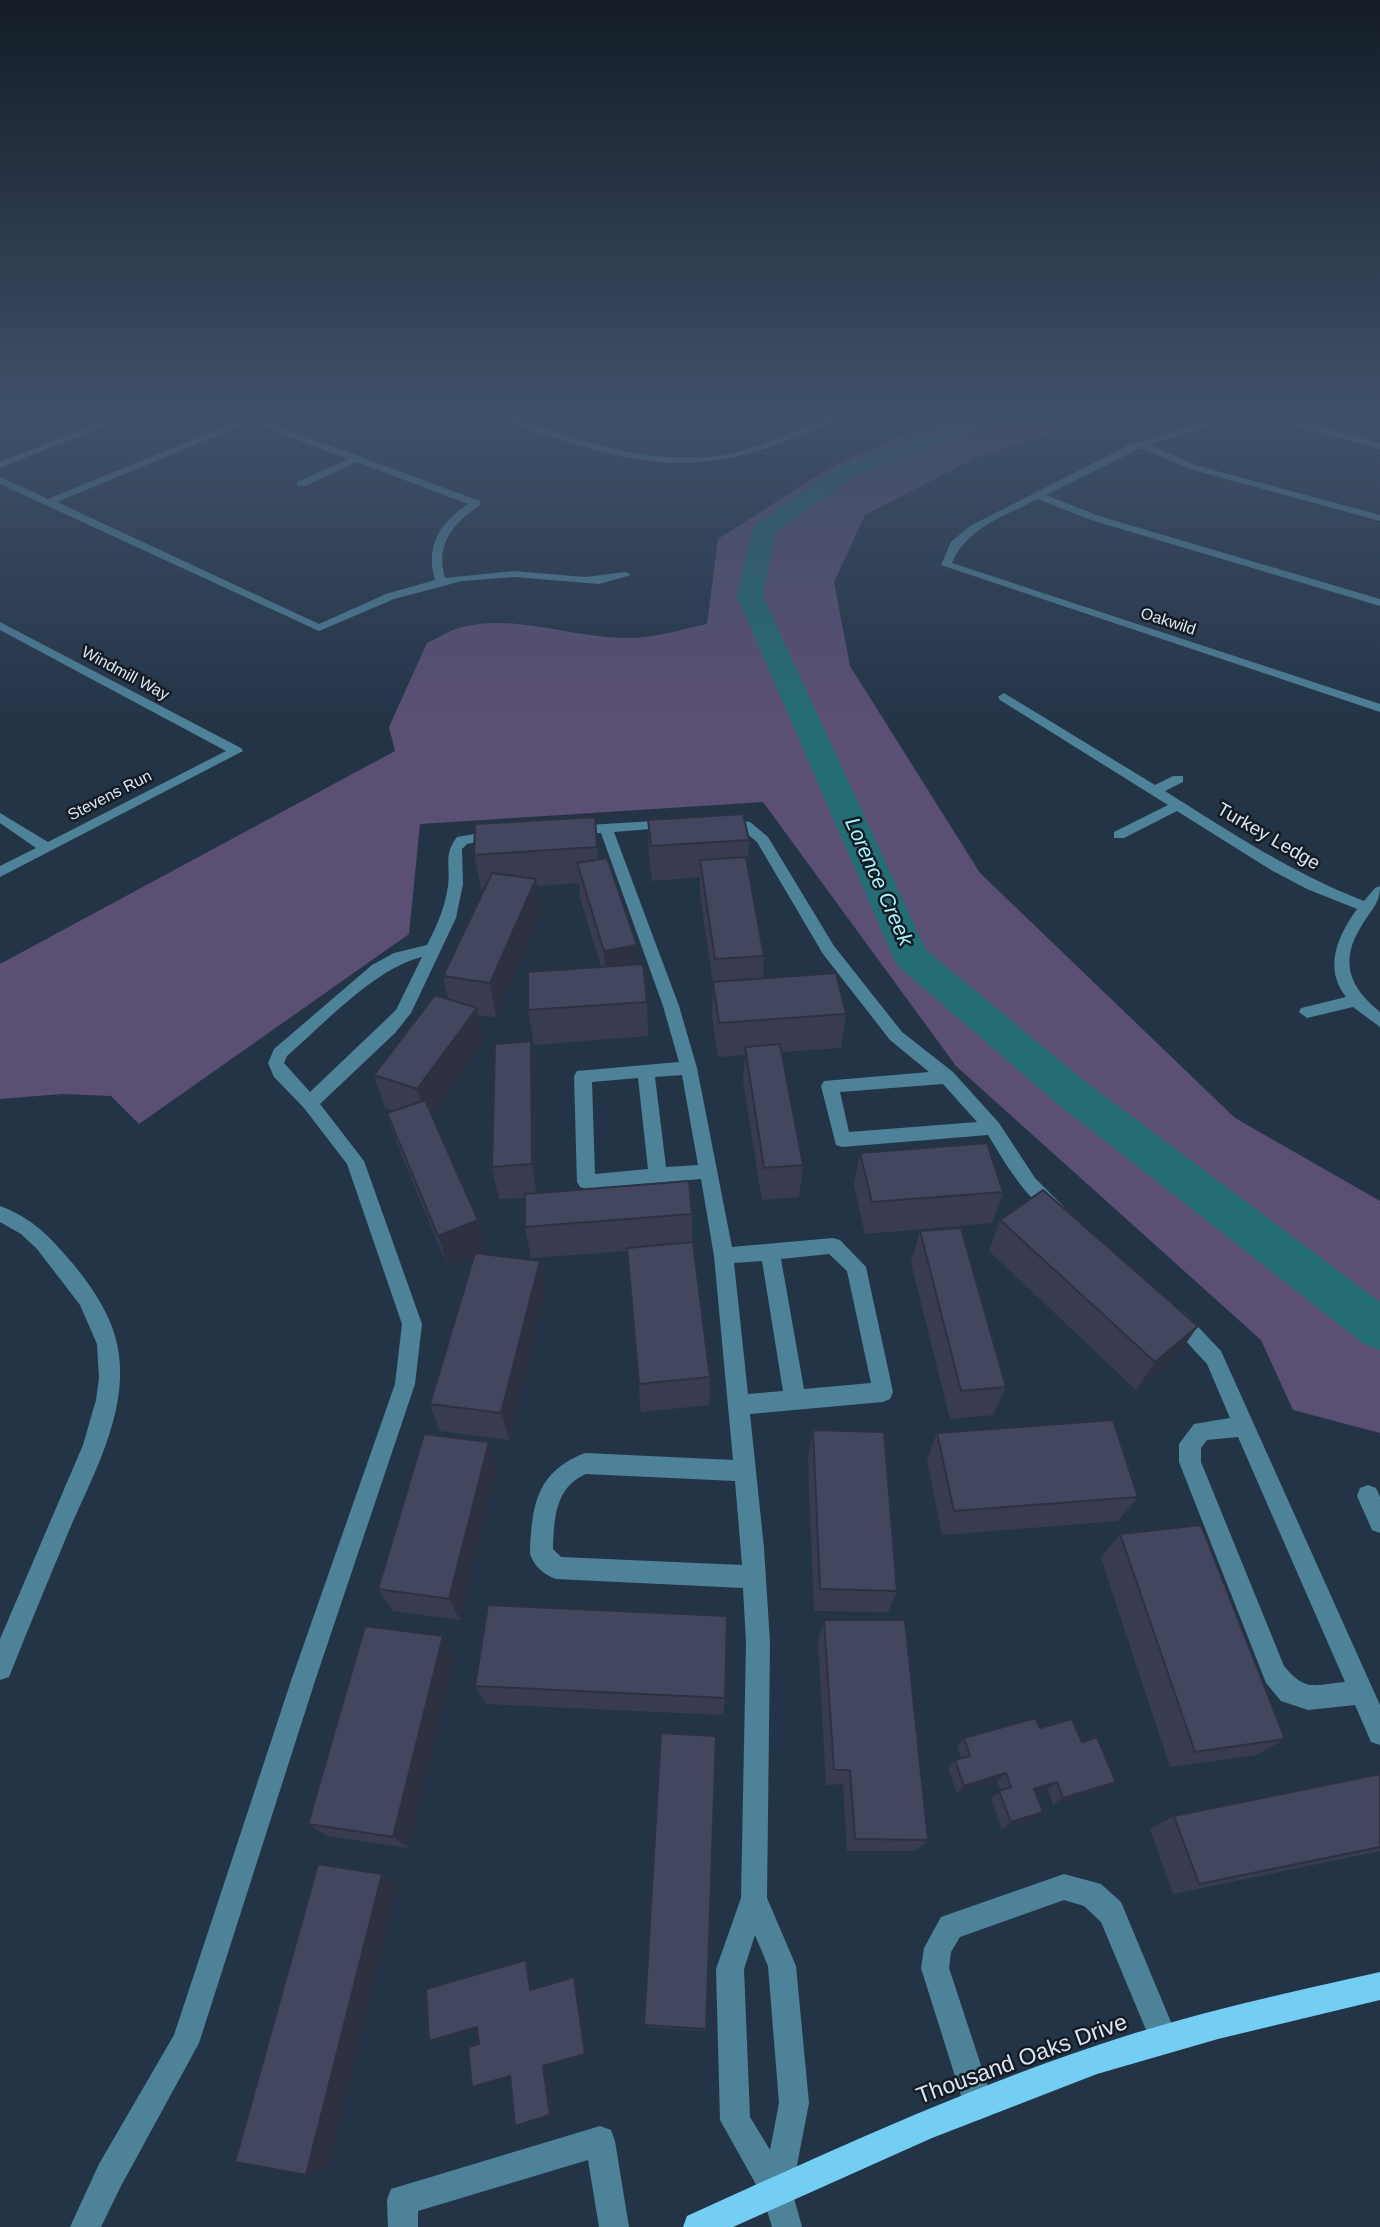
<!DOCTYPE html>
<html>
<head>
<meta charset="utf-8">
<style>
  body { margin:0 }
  canvas { display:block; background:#243447 }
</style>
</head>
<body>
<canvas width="1380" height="2227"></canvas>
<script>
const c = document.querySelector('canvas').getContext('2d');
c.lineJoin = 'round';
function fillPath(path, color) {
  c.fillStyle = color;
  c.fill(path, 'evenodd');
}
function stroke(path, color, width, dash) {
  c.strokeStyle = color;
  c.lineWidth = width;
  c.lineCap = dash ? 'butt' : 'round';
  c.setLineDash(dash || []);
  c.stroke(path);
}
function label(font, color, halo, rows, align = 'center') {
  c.font = font + ' Arial,sans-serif';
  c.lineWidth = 5;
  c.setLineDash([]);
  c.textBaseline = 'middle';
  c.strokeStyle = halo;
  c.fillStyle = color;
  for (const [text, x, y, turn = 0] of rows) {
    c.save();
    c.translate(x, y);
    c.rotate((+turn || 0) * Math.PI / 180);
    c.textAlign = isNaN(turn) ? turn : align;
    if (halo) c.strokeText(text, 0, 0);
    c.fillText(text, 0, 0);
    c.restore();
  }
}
const green = new Path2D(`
  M 948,414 L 1109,414 L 977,457 L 865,515 L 834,582 L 850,666 L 980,873 L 1235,1118 L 1380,1201 L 1380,1433 L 1293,1410 L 1261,1340 L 956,1066 L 763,802 L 420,824 L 409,934 L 139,1124 L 111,1096 L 62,1094 L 0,1099 L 0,964 L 395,751 L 389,727 L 427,643 C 438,638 450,630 462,627 C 515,614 570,637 623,638 C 652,639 679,630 707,624 L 718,539 L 829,468 Z`);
const river = new Path2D(`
  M 973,414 L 1002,414 L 999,418 L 854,477 L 775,532 L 763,596 L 926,950 L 1082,1079 L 1380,1302 L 1380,1350 L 1364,1344 L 1054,1101 L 898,966 L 893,957 L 737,596 L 752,529 L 756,524 L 838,467 Z`);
const minor = new Path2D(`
  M 12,414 L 25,414 L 0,425 L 0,419 Z
  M 121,414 L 134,414 L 0,468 L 0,462 Z
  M 491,414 L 505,414 C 579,439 654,470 734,453 C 768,445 801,428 834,414 L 846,414 C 833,424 814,429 798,436 C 706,475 649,468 555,438 C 535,431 508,426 491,414 Z
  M 1227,414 L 1241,414 L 1150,445 L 1199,466 L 1380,515 L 1380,521 L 1193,470 L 1141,448 L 1046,495 L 1099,516 L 1380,599 L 1380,606 L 1091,520 L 1038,499 C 1005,516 967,527 952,563 L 1380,704 L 1380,712 L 941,565 L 951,542 L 970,526 L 1127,446 Z
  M 1264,414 L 1277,414 L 1380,443 L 1380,449 L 1296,427 Z
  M 250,416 L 480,501 L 480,505 C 453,524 435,543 445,578 L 514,571 L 585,577 L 626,572 L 631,575 L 599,584 L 514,577 L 462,581 L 394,599 L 319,631 L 0,484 L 0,477 L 48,499 ZM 250,422 L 348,459 L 297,482 L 297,486 L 305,486 L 357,462 L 468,504 C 440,523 425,545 435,580 L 386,594 L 319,624 L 57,502 Z
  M 0,622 L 241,748 L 243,751 L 0,877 L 0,866 L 36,848 L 0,823 L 0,813 L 48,842 L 226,751 L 0,630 Z
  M 1004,693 L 1155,785 L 1173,776 L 1183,776 L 1183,782 L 1165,791 C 1230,832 1292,873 1364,901 L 1375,888 L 1380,886 C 1380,904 1371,910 1362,925 C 1339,961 1349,987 1380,1012 L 1380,1027 L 1353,1007 L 1307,1018 L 1299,1012 L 1301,1008 L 1346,997 C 1323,967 1338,936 1357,909 L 1307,889 L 1271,870 L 1177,811 L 1124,838 L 1114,838 L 1114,832 L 1168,805 L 1000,700 L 998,697 Z
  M 722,817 L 750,822 L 768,837 L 834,946 L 902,1032 L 953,1072 L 999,1123 L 1035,1178 L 1064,1207 L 1062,1212 C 1037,1221 1000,1154 988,1135 L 842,1147 L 836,1145 L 821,1086 L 824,1081 L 929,1072 L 890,1040 L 823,954 L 757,842 L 740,828 L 717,824 L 717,818 ZM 943,1084 L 977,1122 L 849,1132 L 840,1092 Z
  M 670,820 L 675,821 L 675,827 L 614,832 L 679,1006 L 697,1068 L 732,1247 L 833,1238 L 840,1240 L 866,1267 L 893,1392 L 890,1399 L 883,1402 L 750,1414 L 764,1548 L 770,1643 L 767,1898 L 796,1966 L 809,2103 L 792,2191 L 802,2227 L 772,2227 L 763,2197 L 720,2120 L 716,1969 L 741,1898 L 746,1643 L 743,1588 L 556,1579 C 544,1575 534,1566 530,1554 C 532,1505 536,1472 585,1453 L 733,1460 L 714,1256 L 701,1179 L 586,1189 L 580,1187 L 577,1182 L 574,1076 L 577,1071 L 679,1062 L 663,1006 L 601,833 L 572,834 L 565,830 L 572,826 ZM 682,1075 L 698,1165 L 666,1167 L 655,1077 ZM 638,1078 L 648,1169 L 595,1174 L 592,1082 ZM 829,1254 L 847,1271 L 871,1383 L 804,1389 L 781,1259 ZM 762,1261 L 783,1391 L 748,1394 L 734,1263 ZM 586,1474 L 735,1481 L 742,1565 L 561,1557 L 553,1549 C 554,1519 555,1487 586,1474 ZM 755,1935 L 768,1966 L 779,2103 L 770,2150 L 750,2117 L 744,1969 Z
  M 498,830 L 503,831 L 503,837 L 467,844 L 462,849 L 463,884 L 456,918 L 411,1013 L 395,1033 L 320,1104 L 364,1161 L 422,1324 L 415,1384 L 315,1681 L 199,2043 L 121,2186 L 101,2227 L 70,2227 L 99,2164 L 174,2035 L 291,1681 L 395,1384 L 402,1324 L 347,1164 L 304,1108 L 274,1077 L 268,1063 L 274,1049 L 372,965 L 394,953 L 427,945 C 437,926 445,907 448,886 C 451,865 443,855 457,837 ZM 422,957 L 396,1010 L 310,1092 L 284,1063 L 287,1056 C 324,1024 375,968 422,957 Z
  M 0,1206 C 33,1218 52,1239 74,1265 C 95,1291 115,1321 119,1355 C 127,1416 91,1479 68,1533 C 48,1581 28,1629 9,1677 L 0,1680 L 0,1639 L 83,1445 L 96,1400 L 99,1378 L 97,1344 L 80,1305 L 37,1249 L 21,1234 L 0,1222 Z
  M 1177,1309 L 1184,1312 L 1221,1351 L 1380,1705 L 1380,1745 L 1371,1742 L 1355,1705 L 1308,1710 L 1281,1701 L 1266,1683 L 1179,1462 L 1179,1444 L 1194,1424 L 1230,1418 L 1207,1364 L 1170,1324 L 1167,1318 L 1170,1312 ZM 1238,1437 L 1345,1682 C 1312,1685 1306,1692 1284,1666 L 1201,1462 L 1201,1448 L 1207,1440 Z
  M 1368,1485 L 1376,1488 L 1380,1497 L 1380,1533 L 1372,1530 L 1357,1496 L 1360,1488 Z
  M 1064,1874 L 1101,1884 L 1121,1902 L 1178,2039 L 1174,2049 L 1164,2053 L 1154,2049 L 1101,1922 L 1084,1906 L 1064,1900 L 960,1937 L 951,1952 L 949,1968 L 994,2105 L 989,2115 L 979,2120 L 969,2115 L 964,2105 L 921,1968 L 924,1948 L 941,1917 Z
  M 600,2126 L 611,2130 L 615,2141 L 629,2227 L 599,2227 L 588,2160 L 418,2211 L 418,2227 L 388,2227 L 387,2200 L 391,2189 Z`);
const major = new Path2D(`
  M 1380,1972 L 1380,2000 L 1218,2039 L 1097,2074 L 932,2138 L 733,2227 L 683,2227 L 687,2216 C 822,2155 957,2092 1098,2045 C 1190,2014 1285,1993 1380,1972 Z`);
const wall = new Path2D(`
  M 595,817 L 598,860 L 637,965 L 647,1002 L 648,1036 L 534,1045 L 528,1010 L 601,967 L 580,898 L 579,883 L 537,886 L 541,914 L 496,1017 L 478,1015 L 484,1042 L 432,1115 L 486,1252 L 481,1254 L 546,1291 L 509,1440 L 440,1431 L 430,1404 L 473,1257 L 448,1267 L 398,1146 L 387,1113 L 394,1111 L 385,1108 L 374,1075 L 448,999 L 443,976 L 484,889 L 481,889 L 474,855 Z
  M 648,820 L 749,840 L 748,867 L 764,956 L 763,978 L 846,1014 L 841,1048 L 781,1052 L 803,1165 L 799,1197 L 762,1200 L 743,1081 L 745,1055 L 718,1057 L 712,1016 L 713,983 L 700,894 L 700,877 L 652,881 L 649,855 Z
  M 531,1041 L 537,1075 L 537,1193 L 692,1214 L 692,1242 L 710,1377 L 709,1405 L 641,1412 L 627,1251 L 531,1258 L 525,1227 L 525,1198 L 499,1199 L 492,1167 Z
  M 860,1153 L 1003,1192 L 992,1223 L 865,1234 L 854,1185 Z
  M 1000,1220 L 1178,1355 L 1136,1390 L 989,1251 Z
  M 920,1231 L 1006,1387 L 993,1415 L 950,1419 L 911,1263 Z
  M 813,1430 L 897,1591 L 888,1612 L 814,1611 L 808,1457 Z
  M 937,1433 L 1138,1497 L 1118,1521 L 942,1535 L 927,1460 Z
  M 489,1442 L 497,1468 L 460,1620 L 393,1611 L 378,1589 Z
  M 1120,1534 L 1285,1739 L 1256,1755 L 1170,1767 L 1101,1558 Z
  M 824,1620 L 928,1840 L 915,1851 L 847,1851 L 843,1784 L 826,1785 L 818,1640 Z
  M 455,1656 L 409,1848 L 327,1836 L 308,1824 Z
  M 475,1686 L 725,1698 L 723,1715 L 486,1704 Z
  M 1040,1728 L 1082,1742 L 1116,1782 L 1105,1789 L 1053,1805 L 1048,1789 L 1035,1793 L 1034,1819 L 1002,1829 L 991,1798 L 1001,1791 L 997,1781 L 957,1793 L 948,1768 L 955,1760 L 961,1758 L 957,1747 L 964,1738 Z
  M 1380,1774 L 1380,1851 L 1173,1894 L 1150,1829 L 1174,1816 Z
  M 644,2025 L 706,2029 L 705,2031 L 647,2027 Z`);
const shadedWall = new Path2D(`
  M 536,879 L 541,914 L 496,1017 L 490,983 Z
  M 637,945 L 638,980 L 606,985 L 604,951 Z
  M 477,1008 L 484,1042 L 427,1122 L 417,1089 Z
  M 531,1041 L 537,1075 L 537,1197 L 532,1164 Z
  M 478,1220 L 486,1252 L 448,1267 L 438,1236 Z
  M 540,1261 L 546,1291 L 509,1440 L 501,1413 Z
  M 1198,1326 L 1178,1355 L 1136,1390 L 1155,1362 Z
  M 489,1442 L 497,1468 L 460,1620 L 449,1599 Z
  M 443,1636 L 455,1656 L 409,1848 L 393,1837 Z
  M 1006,1773 L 997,1781 L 957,1793 L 964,1786 Z
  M 1057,1782 L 1048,1789 L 1025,1796 L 1034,1789 Z
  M 1116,1782 L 1105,1789 L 1053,1805 L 1063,1798 Z
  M 1043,1812 L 1034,1819 L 1002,1829 L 1011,1822 Z
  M 382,1874 L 398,1884 L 329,2168 L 306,2175 Z
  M 526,1960 L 530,1963 L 534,1992 L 530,1990 Z
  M 574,1977 L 577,1979 L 588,2054 L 547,2066 L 554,2114 L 550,2115 L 543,2066 Z
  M 477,2027 L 483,2028 L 437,2042 L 429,2041 Z
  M 515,2075 L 479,2087 L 472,2087 L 510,2076 Z`);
const building = new Path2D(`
  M 743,814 L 749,840 L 651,846 L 648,820 Z
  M 595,817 L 597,847 L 474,855 L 475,824 Z
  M 746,857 L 764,956 L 715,959 L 700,860 Z
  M 607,858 L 637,945 L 604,951 L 577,863 Z
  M 492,873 L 536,879 L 490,983 L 443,976 Z
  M 643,964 L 647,1002 L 528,1010 L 528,972 Z
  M 836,973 L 846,1014 L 719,1023 L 713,982 Z
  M 435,995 L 477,1008 L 417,1089 L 374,1075 Z
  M 531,1041 L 532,1164 L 492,1167 L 495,1044 Z
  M 780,1044 L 803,1165 L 764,1168 L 745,1047 Z
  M 425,1100 L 478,1220 L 438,1236 L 387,1113 Z
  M 987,1143 L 1003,1192 L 872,1202 L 860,1153 Z
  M 689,1181 L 692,1214 L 525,1227 L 525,1194 Z
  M 1043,1190 L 1198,1326 L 1155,1362 L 1000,1220 Z
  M 961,1228 L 1006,1387 L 961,1391 L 920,1231 Z
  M 693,1242 L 710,1377 L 639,1384 L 627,1248 Z
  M 475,1253 L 540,1261 L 501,1413 L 430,1404 Z
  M 1113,1420 L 1138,1497 L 954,1511 L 937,1433 Z
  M 813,1430 L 884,1432 L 897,1591 L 820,1589 Z
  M 424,1434 L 489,1442 L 449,1599 L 378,1589 Z
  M 1201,1525 L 1285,1739 L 1195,1752 L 1120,1534 Z
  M 488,1605 L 727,1616 L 725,1698 L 475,1686 Z
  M 824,1620 L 905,1620 L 928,1840 L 855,1839 L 850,1770 L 834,1770 Z
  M 365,1626 L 443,1636 L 393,1837 L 308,1824 Z
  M 1035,1718 L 1040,1728 L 1072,1719 L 1082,1742 L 1097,1737 L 1116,1782 L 1063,1798 L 1057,1782 L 1034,1789 L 1043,1812 L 1011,1822 L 999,1791 L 1011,1787 L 1006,1773 L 964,1786 L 955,1760 L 970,1756 L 964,1738 Z
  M 661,1733 L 716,1736 L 706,2029 L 644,2025 Z
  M 1380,1774 L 1380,1847 L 1199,1884 L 1174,1816 Z
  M 318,1864 L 382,1874 L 306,2175 L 235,2162 Z
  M 526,1960 L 530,1990 L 574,1977 L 585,2054 L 543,2066 L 550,2115 L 515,2126 L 510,2076 L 472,2087 L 468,2047 L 479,2044 L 477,2027 L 429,2041 L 426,1989 Z`);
const farStreetnames = [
  ["Oakwild",1168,622,18],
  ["Windmill Way",125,674,28],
  ["Stevens Run",110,796,-27]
];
const streetNames = [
  ["Turkey Ledge",1268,837,30]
];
const waterNames = [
  ["Lorence Creek",878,882,66]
];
const nearStreetnames = [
  ["Thousand Oaks Drive",1022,2060,-20]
];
fillPath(green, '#5b4f74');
fillPath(river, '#246d74');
fillPath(minor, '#4d8299');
fillPath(major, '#74cdf3');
fillPath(wall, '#393c51');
fillPath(shadedWall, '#2e3142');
fillPath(building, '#42465e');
stroke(building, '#2e3142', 2);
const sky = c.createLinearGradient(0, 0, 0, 726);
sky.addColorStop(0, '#141d27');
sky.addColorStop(0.57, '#3f5069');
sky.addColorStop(1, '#3f506900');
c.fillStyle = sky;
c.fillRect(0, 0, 1380, 726);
label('16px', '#dbe6f2', '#141b24', farStreetnames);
label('19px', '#dbe6f2', '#141b24', streetNames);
label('italic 21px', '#abf3fa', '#141b24', waterNames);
label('23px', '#dbe6f2', '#141b24', nearStreetnames);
</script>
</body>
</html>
